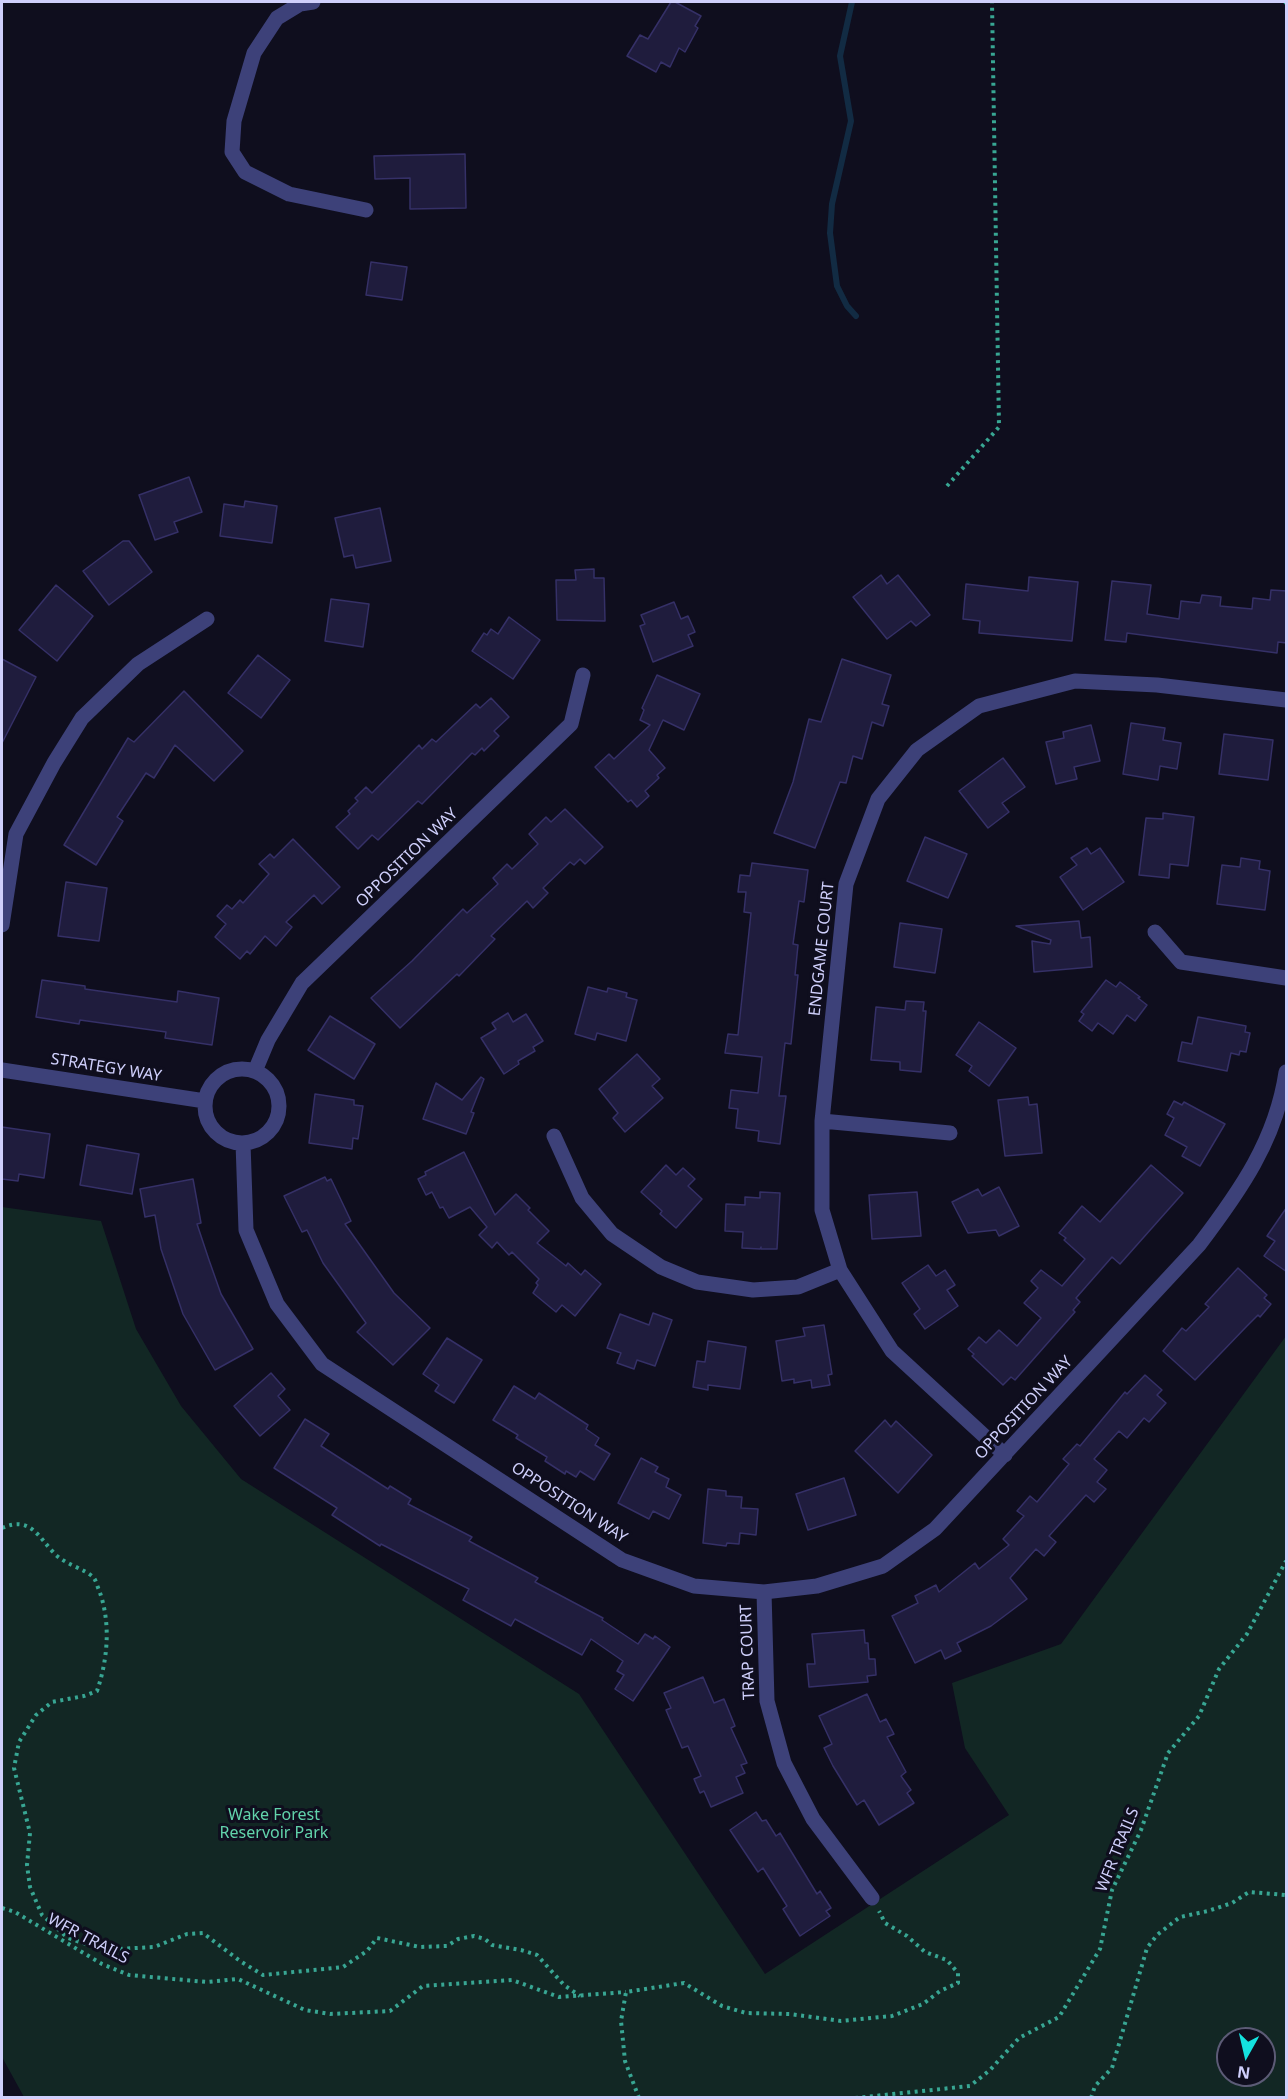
<!DOCTYPE html>
<html>
<head>
<meta charset="utf-8">
<style>
  body { margin:0 }
  #map { position:relative; width:1288px; height:2099px; overflow:hidden; background:#0f0e1e; font-family:"Noto Sans",sans-serif }
  canvas { display:block }
  .frame { position:absolute; inset:0; border:3px solid #cfcffb; pointer-events:none }
  .north { position:absolute; left:1216px; top:2027px; width:60px; height:60px; box-sizing:border-box; background:#0f0e1e; border:2px solid #5c5b76; border-radius:50%; rotate:188deg; font-size:16px; font-weight:700; line-height:24px; text-align:center; color:#cfcffb }
  .north::after { content:''; display:block; margin:auto; width:21px; height:27px; background:#14e2df; clip-path:polygon(50% 0,100% 100%,50% 72%,0 100%) }
</style>
</head>
<body>
<div id="map">
<canvas width="1288" height="2099"></canvas>
<div class="frame"></div>
<div class="north">N</div>
</div>
<script>
const c = document.querySelector('canvas').getContext('2d');
c.lineJoin = 'round';
function fillPath(path, color) {
  c.fillStyle = color;
  c.fill(path, 'evenodd');
}
function stroke(path, color, width, dash) {
  c.strokeStyle = color;
  c.lineWidth = width;
  c.lineCap = dash ? 'butt' : 'round';
  c.setLineDash(dash || []);
  c.stroke(path);
}
function label(font, color, halo, rows, align = 'center') {
  c.font = font + ' "Noto Sans",sans-serif';
  c.lineWidth = 6;
  c.setLineDash([]);
  c.textBaseline = 'middle';
  c.strokeStyle = halo;
  c.fillStyle = color;
  for (const [text, x, y, turn = 0] of rows) {
    c.save();
    c.translate(x, y);
    c.rotate((+turn || 0) * Math.PI / 180);
    c.textAlign = isNaN(turn) ? turn : align;
    if (halo) c.strokeText(text, 0, 0);
    c.fillText(text, 0, 0);
    c.restore();
  }
}
const green = new Path2D(`
  M 2,1207 L 101,1221 L 136,1329 L 181,1406 L 241,1479 L 579,1694 L 765,1974 L 1009,1815 L 965,1748 L 952,1683 L 1061,1644 L 1286,1336 L 1286,2097 L 24,2097 L 2,2057 ZM 1228,2039 L 1264,2039 L 1264,2075 L 1228,2075 Z`);
const stream = new Path2D(`
  M 852,2 L 840,56 L 851,121 L 832,204 L 830,233 L 837,286 L 847,306 L 856,316`);
const building = new Path2D(`
  M 671,2 L 675,2 L 701,16 L 695,26 L 698,28 L 685,52 L 679,48 L 670,67 L 661,62 L 656,72 L 627,56 L 640,35 L 648,39 Z
  M 465,154 L 466,208 L 410,209 L 410,178 L 375,179 L 374,156 Z
  M 371,262 L 407,267 L 402,300 L 366,295 Z
  M 189,477 L 202,512 L 174,522 L 178,532 L 155,540 L 139,495 Z
  M 245,501 L 277,506 L 272,543 L 220,536 L 224,504 L 244,507 Z
  M 380,508 L 391,561 L 356,568 L 353,555 L 344,557 L 335,518 Z
  M 123,541 L 129,541 L 152,572 L 109,605 L 83,571 Z
  M 594,569 L 594,578 L 604,578 L 605,621 L 557,620 L 556,580 L 576,580 L 575,570 Z
  M 881,575 L 887,584 L 898,575 L 930,615 L 916,626 L 911,621 L 887,639 L 853,597 Z
  M 1029,577 L 1078,582 L 1072,641 L 979,633 L 980,621 L 963,619 L 966,584 L 1028,591 Z
  M 1112,581 L 1151,585 L 1147,614 L 1179,619 L 1181,601 L 1200,603 L 1202,595 L 1221,597 L 1220,606 L 1252,609 L 1253,598 L 1270,600 L 1271,590 L 1287,591 L 1287,643 L 1278,642 L 1277,653 L 1127,633 L 1126,642 L 1105,640 Z
  M 56,585 L 93,616 L 57,661 L 19,630 Z
  M 331,599 L 369,604 L 363,647 L 325,641 Z
  M 674,602 L 681,619 L 688,616 L 695,632 L 688,635 L 693,646 L 653,662 L 640,626 L 645,624 L 641,615 Z
  M 509,617 L 540,640 L 513,679 L 472,651 L 484,633 L 487,635 L 491,629 L 498,634 Z
  M 258,655 L 290,680 L 261,718 L 228,693 Z
  M 2,659 L 36,677 L 2,743 Z
  M 842,659 L 891,675 L 882,704 L 889,706 L 883,726 L 872,722 L 862,759 L 853,756 L 846,783 L 840,782 L 815,848 L 774,833 L 793,782 L 809,719 L 821,722 Z
  M 657,675 L 700,694 L 684,730 L 663,720 L 649,750 L 665,768 L 657,775 L 659,778 L 645,791 L 649,796 L 637,807 L 631,800 L 628,802 L 595,767 L 609,754 L 614,759 L 650,725 L 640,720 L 644,710 L 642,708 Z
  M 184,691 L 243,751 L 214,781 L 175,745 L 154,778 L 146,773 L 117,817 L 123,821 L 96,865 L 64,845 L 128,738 L 134,742 Z
  M 491,698 L 509,717 L 494,731 L 499,736 L 484,751 L 482,748 L 475,755 L 472,753 L 422,804 L 418,801 L 378,840 L 372,835 L 358,849 L 336,827 L 350,814 L 348,811 L 358,801 L 355,798 L 366,787 L 372,793 L 419,745 L 422,749 L 432,739 L 436,742 L 476,704 L 480,708 Z
  M 1131,723 L 1165,728 L 1163,740 L 1181,743 L 1177,769 L 1160,766 L 1158,780 L 1123,774 Z
  M 1091,725 L 1100,761 L 1074,767 L 1077,779 L 1056,784 L 1046,742 L 1064,738 L 1063,732 Z
  M 1224,734 L 1273,740 L 1268,780 L 1219,774 Z
  M 1003,758 L 1025,787 L 1002,803 L 1009,812 L 988,828 L 959,791 Z
  M 565,809 L 603,847 L 585,864 L 580,859 L 574,865 L 570,862 L 543,888 L 548,893 L 533,908 L 527,901 L 491,936 L 495,939 L 459,976 L 457,974 L 400,1028 L 371,998 L 412,961 L 463,909 L 467,913 L 498,884 L 493,878 L 507,864 L 512,869 L 538,844 L 529,834 L 546,817 L 551,822 Z
  M 1163,813 L 1194,817 L 1188,866 L 1170,864 L 1169,878 L 1139,875 L 1146,818 L 1163,819 Z
  M 925,837 L 967,854 L 948,898 L 907,881 Z
  M 293,839 L 340,887 L 322,904 L 314,895 L 286,922 L 292,927 L 276,946 L 265,936 L 250,954 L 247,951 L 240,959 L 215,937 L 226,924 L 217,916 L 227,905 L 232,909 L 240,900 L 243,903 L 269,874 L 259,864 L 270,854 L 274,858 Z
  M 1087,848 L 1091,854 L 1100,848 L 1124,882 L 1083,910 L 1060,877 L 1077,865 L 1071,858 Z
  M 1241,858 L 1260,861 L 1259,869 L 1270,871 L 1265,910 L 1217,904 L 1222,865 L 1240,867 Z
  M 752,863 L 808,870 L 804,902 L 799,901 L 793,944 L 798,945 L 795,975 L 798,975 L 791,1044 L 785,1043 L 779,1096 L 786,1096 L 780,1144 L 758,1141 L 759,1131 L 736,1128 L 738,1109 L 729,1108 L 731,1090 L 758,1093 L 762,1057 L 725,1053 L 728,1034 L 738,1035 L 751,913 L 744,912 L 746,892 L 738,892 L 740,875 L 750,876 Z
  M 66,882 L 107,888 L 99,941 L 58,936 Z
  M 1079,921 L 1081,938 L 1090,937 L 1092,967 L 1034,972 L 1032,941 L 1050,944 L 1051,940 L 1016,926 Z
  M 900,923 L 942,929 L 935,973 L 894,967 Z
  M 42,980 L 85,986 L 85,989 L 177,1002 L 178,991 L 219,998 L 212,1045 L 165,1038 L 166,1032 L 80,1020 L 79,1024 L 36,1017 Z
  M 1106,980 L 1116,987 L 1120,982 L 1140,997 L 1138,998 L 1147,1005 L 1135,1021 L 1127,1015 L 1113,1034 L 1098,1023 L 1092,1031 L 1079,1021 L 1084,1014 L 1081,1012 Z
  M 588,987 L 607,992 L 608,988 L 627,993 L 626,997 L 637,1000 L 626,1041 L 597,1033 L 595,1040 L 575,1034 Z
  M 906,1001 L 924,1002 L 923,1011 L 926,1011 L 921,1072 L 900,1070 L 900,1062 L 871,1060 L 876,1007 L 905,1010 Z
  M 508,1013 L 513,1022 L 526,1014 L 543,1041 L 533,1047 L 535,1051 L 518,1061 L 519,1064 L 504,1074 L 481,1038 L 496,1029 L 492,1023 Z
  M 330,1016 L 375,1044 L 354,1079 L 308,1050 Z
  M 1198,1017 L 1246,1026 L 1245,1032 L 1250,1033 L 1246,1052 L 1240,1051 L 1239,1055 L 1231,1053 L 1227,1071 L 1178,1061 L 1182,1042 L 1192,1044 Z
  M 979,1022 L 1016,1048 L 989,1086 L 969,1071 L 972,1066 L 956,1055 Z
  M 637,1054 L 660,1079 L 652,1086 L 663,1098 L 625,1132 L 613,1118 L 618,1113 L 599,1089 Z
  M 481,1077 L 484,1079 L 471,1112 L 474,1113 L 466,1134 L 423,1119 L 436,1083 L 462,1100 Z
  M 315,1094 L 354,1100 L 354,1105 L 363,1106 L 358,1139 L 353,1138 L 352,1149 L 309,1143 Z
  M 1028,1097 L 1029,1105 L 1037,1104 L 1042,1153 L 1005,1156 L 998,1100 Z
  M 1174,1101 L 1182,1105 L 1184,1102 L 1225,1124 L 1200,1166 L 1182,1156 L 1187,1147 L 1165,1135 L 1174,1118 L 1167,1114 Z
  M 2,1127 L 50,1134 L 44,1178 L 19,1174 L 18,1181 L 2,1179 Z
  M 87,1145 L 139,1154 L 132,1194 L 80,1185 Z
  M 464,1152 L 495,1215 L 516,1194 L 530,1208 L 528,1210 L 549,1231 L 537,1243 L 566,1266 L 568,1263 L 581,1275 L 585,1270 L 601,1284 L 575,1316 L 562,1305 L 556,1312 L 533,1293 L 538,1285 L 536,1283 L 539,1279 L 512,1252 L 509,1255 L 497,1242 L 492,1248 L 479,1235 L 487,1227 L 470,1207 L 449,1218 L 443,1207 L 440,1208 L 432,1192 L 426,1195 L 418,1179 L 426,1175 L 425,1172 Z
  M 666,1165 L 676,1175 L 683,1168 L 695,1179 L 688,1186 L 702,1199 L 676,1228 L 660,1214 L 662,1211 L 641,1192 Z
  M 1151,1165 L 1183,1193 L 1120,1264 L 1112,1257 L 1076,1298 L 1080,1302 L 1073,1310 L 1075,1312 L 1015,1380 L 1011,1377 L 1003,1385 L 972,1356 L 974,1354 L 968,1349 L 979,1337 L 986,1343 L 999,1330 L 1017,1346 L 1041,1318 L 1024,1303 L 1038,1288 L 1031,1281 L 1041,1270 L 1062,1286 L 1085,1259 L 1064,1240 L 1066,1238 L 1059,1233 L 1082,1206 L 1100,1222 Z
  M 325,1177 L 327,1181 L 331,1179 L 351,1221 L 345,1224 L 394,1293 L 430,1328 L 393,1365 L 357,1332 L 366,1323 L 323,1263 L 307,1230 L 302,1232 L 284,1196 Z
  M 193,1179 L 201,1223 L 197,1224 L 209,1260 L 221,1294 L 253,1349 L 215,1370 L 183,1314 L 161,1249 L 155,1215 L 145,1217 L 140,1189 Z
  M 999,1187 L 1019,1226 L 999,1236 L 996,1230 L 968,1233 L 952,1202 L 978,1189 L 982,1196 Z
  M 760,1192 L 780,1193 L 777,1249 L 761,1249 L 761,1247 L 760,1249 L 742,1248 L 743,1232 L 725,1231 L 726,1204 L 745,1205 L 745,1197 L 760,1198 Z
  M 917,1192 L 921,1236 L 872,1239 L 869,1195 Z
  M 1287,1207 L 1287,1272 L 1264,1256 L 1275,1241 L 1267,1236 Z
  M 928,1265 L 936,1276 L 945,1270 L 955,1285 L 947,1290 L 958,1306 L 925,1329 L 914,1314 L 920,1309 L 902,1283 Z
  M 1238,1268 L 1267,1295 L 1264,1298 L 1271,1304 L 1260,1317 L 1258,1315 L 1247,1326 L 1195,1380 L 1163,1351 L 1182,1328 L 1186,1331 L 1209,1307 L 1205,1304 Z
  M 653,1313 L 672,1320 L 655,1366 L 637,1360 L 634,1369 L 617,1363 L 621,1353 L 607,1348 L 620,1314 L 649,1325 Z
  M 824,1325 L 832,1374 L 828,1375 L 830,1385 L 812,1388 L 811,1380 L 794,1383 L 794,1379 L 782,1381 L 776,1341 L 805,1336 L 803,1328 Z
  M 447,1338 L 482,1360 L 454,1403 L 435,1391 L 439,1385 L 423,1374 Z
  M 708,1341 L 746,1347 L 740,1389 L 708,1385 L 708,1390 L 693,1387 L 697,1361 L 705,1362 Z
  M 271,1373 L 285,1389 L 278,1396 L 290,1410 L 260,1436 L 234,1406 Z
  M 1145,1375 L 1162,1390 L 1157,1395 L 1166,1403 L 1149,1422 L 1144,1418 L 1127,1438 L 1119,1431 L 1094,1459 L 1107,1470 L 1097,1482 L 1106,1489 L 1094,1502 L 1086,1495 L 1049,1536 L 1056,1542 L 1044,1556 L 1036,1549 L 1010,1578 L 1027,1599 L 991,1626 L 957,1643 L 961,1651 L 945,1659 L 941,1650 L 915,1663 L 892,1616 L 918,1603 L 915,1596 L 936,1585 L 939,1592 L 975,1563 L 979,1569 L 1009,1545 L 1003,1539 L 1024,1516 L 1017,1511 L 1030,1496 L 1037,1502 L 1069,1464 L 1063,1459 L 1077,1444 L 1080,1446 L 1125,1392 L 1127,1394 Z
  M 514,1386 L 535,1399 L 539,1393 L 588,1425 L 586,1429 L 599,1438 L 595,1445 L 610,1454 L 594,1480 L 580,1471 L 576,1477 L 566,1471 L 565,1474 L 545,1461 L 547,1457 L 516,1438 L 518,1435 L 493,1420 Z
  M 305,1419 L 329,1434 L 321,1446 L 388,1489 L 390,1486 L 411,1499 L 408,1504 L 472,1537 L 469,1541 L 538,1578 L 535,1582 L 603,1618 L 602,1620 L 638,1644 L 645,1634 L 653,1639 L 655,1636 L 670,1647 L 633,1701 L 615,1689 L 624,1675 L 617,1671 L 623,1661 L 591,1639 L 582,1655 L 515,1619 L 511,1626 L 463,1600 L 469,1589 L 381,1544 L 380,1546 L 332,1515 L 337,1508 L 274,1468 Z
  M 885,1420 L 891,1427 L 896,1421 L 932,1455 L 898,1493 L 855,1451 Z
  M 641,1458 L 658,1467 L 655,1472 L 669,1479 L 666,1487 L 681,1495 L 669,1519 L 653,1511 L 649,1519 L 618,1503 Z
  M 844,1478 L 856,1515 L 808,1530 L 796,1494 Z
  M 708,1489 L 726,1491 L 726,1496 L 742,1497 L 741,1508 L 758,1509 L 756,1535 L 740,1533 L 739,1544 L 727,1543 L 726,1546 L 703,1543 Z
  M 864,1630 L 865,1643 L 868,1643 L 869,1659 L 875,1659 L 876,1675 L 867,1676 L 868,1682 L 809,1687 L 807,1664 L 815,1664 L 812,1634 Z
  M 703,1677 L 714,1703 L 724,1699 L 735,1726 L 731,1728 L 747,1763 L 741,1765 L 745,1773 L 736,1777 L 743,1793 L 711,1807 L 704,1791 L 700,1793 L 694,1779 L 701,1776 L 688,1746 L 682,1748 L 666,1710 L 671,1708 L 664,1693 Z
  M 867,1694 L 880,1722 L 886,1719 L 894,1734 L 887,1737 L 906,1772 L 901,1776 L 911,1790 L 907,1793 L 914,1803 L 879,1825 L 864,1800 L 857,1805 L 833,1766 L 824,1748 L 832,1744 L 819,1716 Z
  M 756,1812 L 762,1821 L 766,1820 L 776,1836 L 780,1833 L 817,1894 L 820,1891 L 831,1908 L 826,1911 L 830,1916 L 800,1936 L 783,1909 L 787,1906 L 763,1868 L 758,1872 L 730,1830 Z`);
const path = new Path2D(`
  M 1285,2 L 1286,3
  M 947,486 L 999,427 L 992,2
  M 2,1528 C 30,1516 37,1535 54,1553 C 64,1564 85,1569 93,1577 C 96,1580 97,1586 99,1590 C 111,1622 108,1659 97,1691 L 84,1696 L 52,1702 L 36,1715 L 19,1742 L 14,1768 L 30,1833 L 27,1865 L 30,1887 L 42,1915 L 68,1938 L 89,1945 L 118,1949 L 154,1947 L 187,1934 L 203,1933 L 240,1961 L 263,1975 L 343,1967 L 367,1951 L 377,1938 L 420,1947 L 447,1946 L 458,1939 L 474,1936 L 485,1939 L 492,1945 L 521,1950 L 537,1955 L 564,1985 L 580,1996
  M 2,1908 L 15,1912 L 102,1964 L 129,1975 L 207,1982 L 238,1979 L 305,2010 L 330,2014 L 390,2011 L 423,1986 L 512,1980 L 559,1997 L 626,1992
  M 639,2098 L 625,2061 L 621,2021 L 626,1992 L 684,1983 L 722,2006 L 746,2013 L 790,2014 L 841,2021 L 892,2016 L 923,2004 L 940,1991 L 958,1983 L 958,1973 L 947,1960 L 925,1952 L 907,1936 L 885,1923 L 879,1911
  M 855,2098 L 970,2086 L 990,2070 L 1019,2038 L 1059,2017 L 1100,1949 L 1112,1890 L 1141,1830 L 1168,1753 L 1199,1716 L 1219,1669 L 1247,1634 L 1286,1561
  M 1091,2098 L 1095,2086 L 1112,2068 L 1147,1948 L 1157,1935 L 1180,1917 L 1208,1911 L 1232,1903 L 1249,1892 L 1286,1895`);
const minor = new Path2D(`
  M 313,2 L 300,4 L 277,18 L 254,53 L 234,121 L 232,152 L 245,172 L 289,194 L 366,210
  M 2,925 L 16,834 L 54,763 L 82,718 L 138,664 L 207,619
  M 1155,932 L 1181,962 L 1286,978
  M205 1106a37 37 0 1 1 74 0a37 37 0 1 1-74 0Z
  M 2,1070 L 205,1101
  M 255,1071 L 268,1040 L 302,983 L 571,724 L 583,675
  M 822,1121 L 950,1133
  M 554,1136 L 582,1198 L 612,1234 L 661,1267 L 697,1282 L 753,1290 L 798,1287 L 840,1270
  M 243,1143 L 246,1230 L 277,1304 L 322,1364 L 622,1560 L 694,1586 L 764,1592 L 817,1586 L 883,1566 L 935,1529 L 1199,1245 C 1240,1191 1276,1140 1286,1072
  M 1005,1455 L 892,1351 L 840,1270 L 822,1210 L 822,1121 L 846,884 L 878,799 L 917,750 L 979,706 L 1075,681 L 1157,685 L 1286,700
  M 764,1592 L 767,1701 L 784,1763 L 813,1819 L 872,1898`);
const streetNames = [
  ["OPPOSITION WAY",407,858,-44],
  ["ENDGAME COURT",822,949,-84],
  ["STRATEGY WAY",106,1068,9],
  ["OPPOSITION WAY",1024,1408,-47],
  ["OPPOSITION WAY",569,1503,33],
  ["TRAP COURT",748,1652,-92],
  ["WFR TRAILS",1118,1850,-68],
  ["WFR TRAILS",88,1939,28]
];
const parkNames = [
  ["Wake Forest",274,1815],
  ["Reservoir Park",274,1833]
];
fillPath(green, '#122724');
stroke(stream, '#122b43', 6);
fillPath(building, '#1f1c3d');
stroke(building, '#353067', 1.5);
stroke(path, '#38a693', 4, [3, 4.5]);
stroke(minor, '#3d4179', 15);
label('16px', '#cfcffb', '#0f0e1e', streetNames);
label('16px', '#62d3ab', '#0f0e1e', parkNames);
</script>
</body>
</html>
